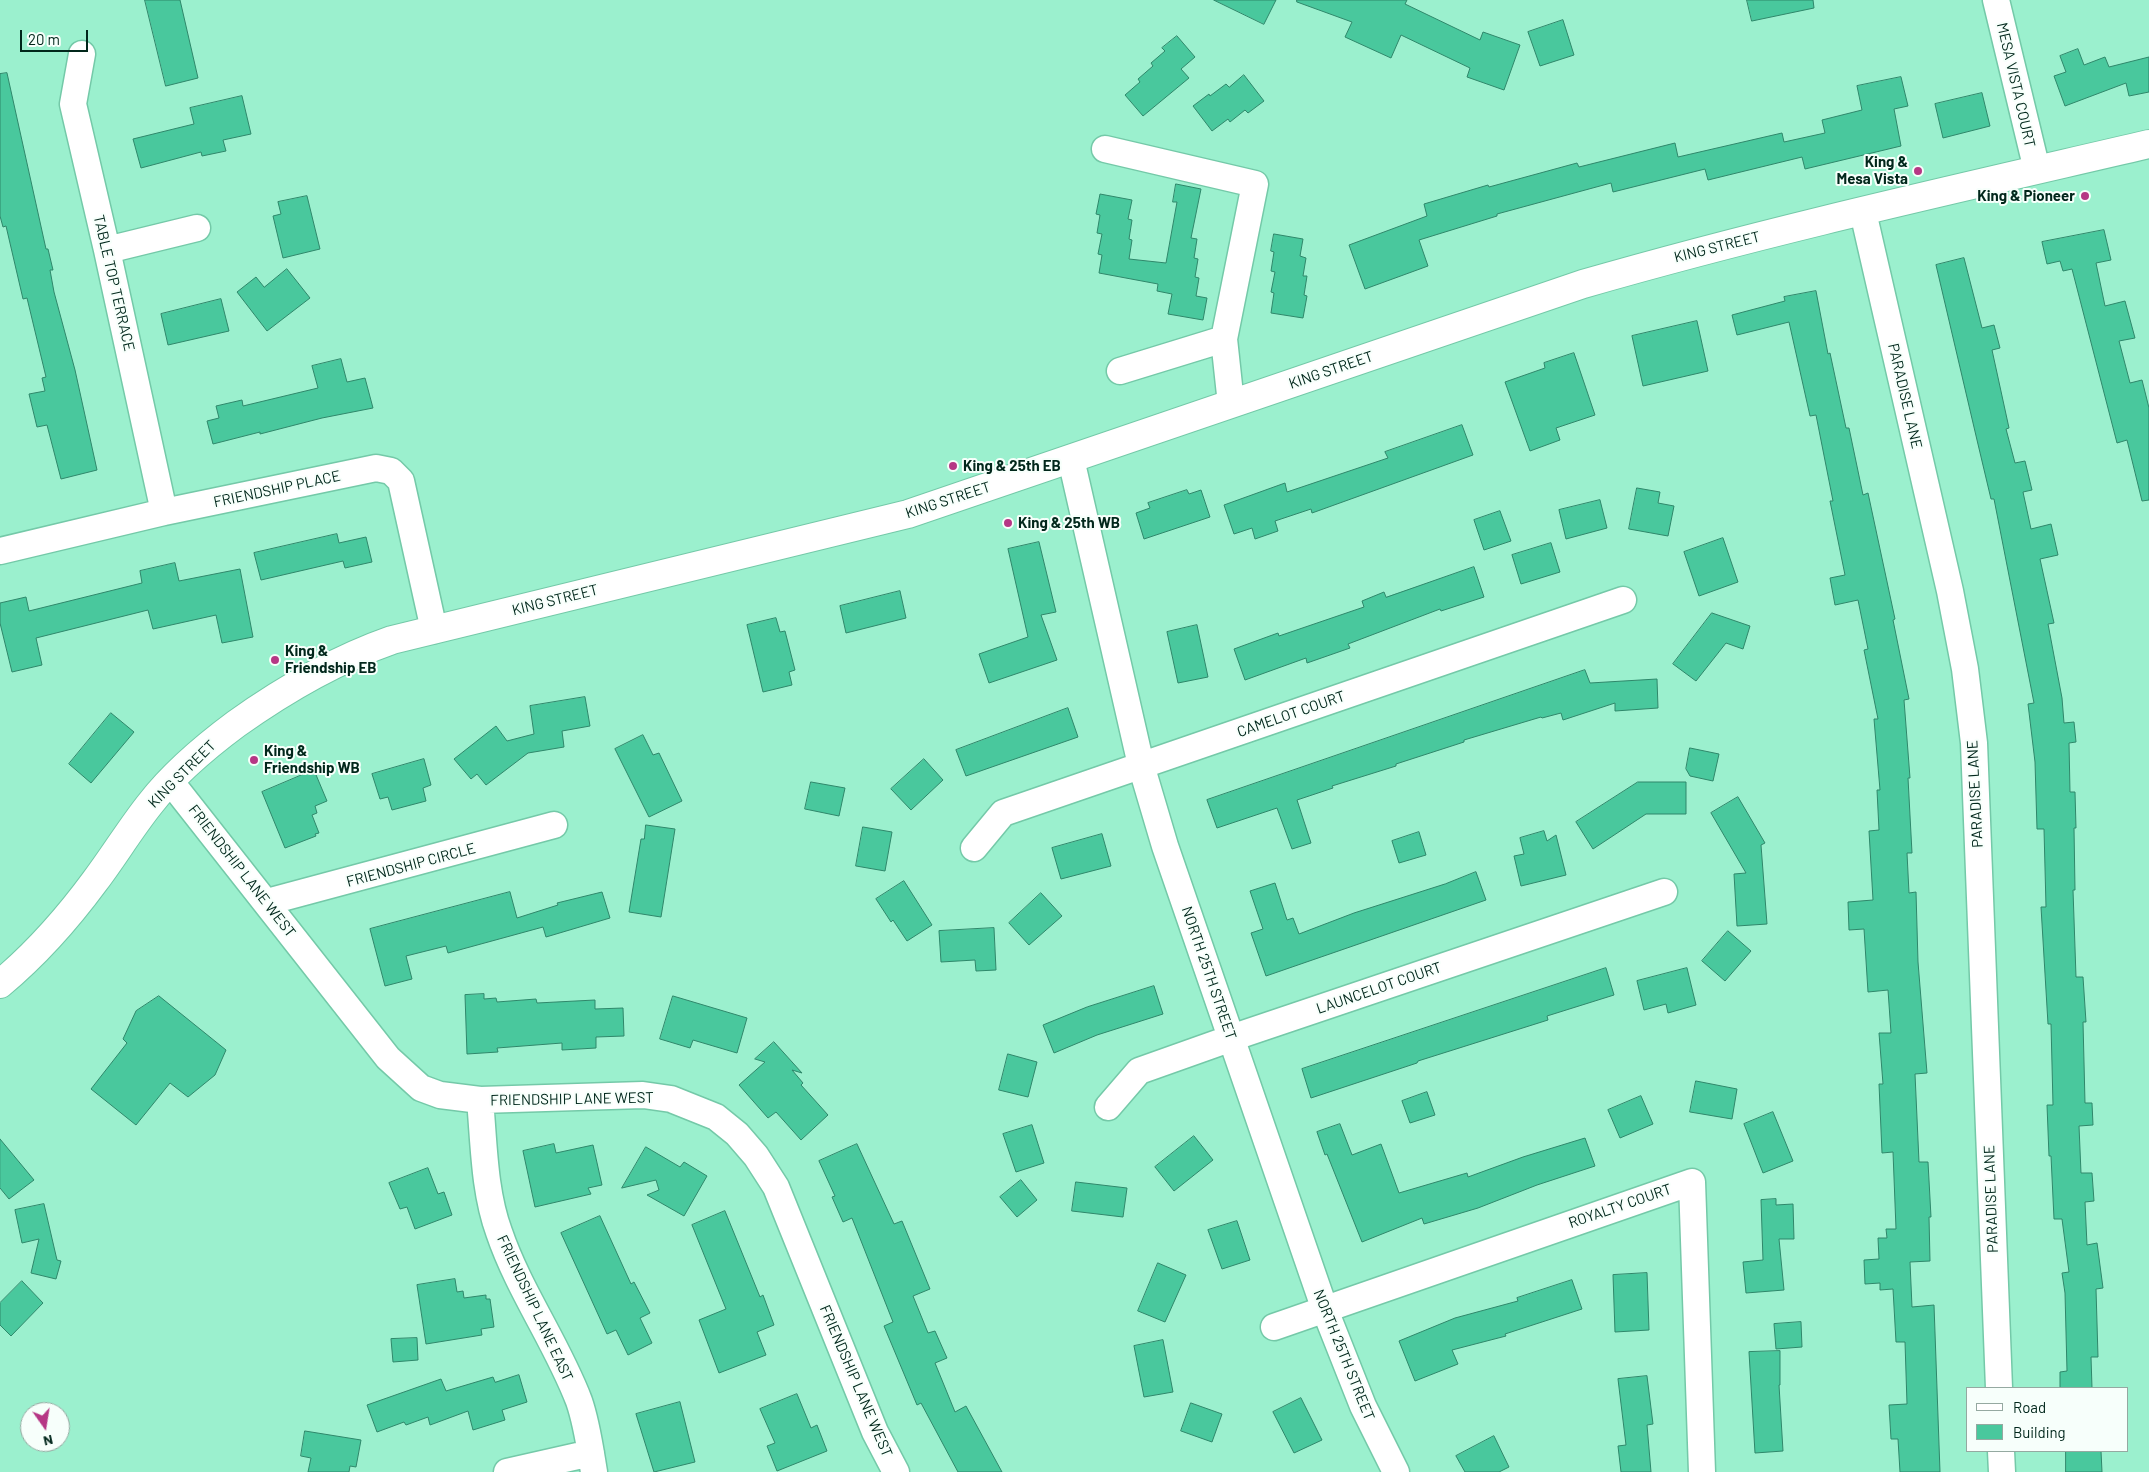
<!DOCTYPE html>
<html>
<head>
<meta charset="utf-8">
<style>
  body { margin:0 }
  #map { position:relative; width:2149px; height:1472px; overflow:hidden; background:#9bf0ce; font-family:Barlow,sans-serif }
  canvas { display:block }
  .legend { position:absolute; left:1966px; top:1387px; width:162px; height:65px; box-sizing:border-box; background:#f7fffb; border:1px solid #95a9a1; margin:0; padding:6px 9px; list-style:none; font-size:15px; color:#01271b }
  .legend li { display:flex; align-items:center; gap:10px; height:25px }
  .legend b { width:25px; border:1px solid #95a9a1 }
  .north { position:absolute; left:20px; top:1402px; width:50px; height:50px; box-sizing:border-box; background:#f7fffb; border:1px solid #95a9a1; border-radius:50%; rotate:167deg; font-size:14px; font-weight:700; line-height:20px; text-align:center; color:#01271b }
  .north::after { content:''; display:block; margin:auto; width:18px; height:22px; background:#b63785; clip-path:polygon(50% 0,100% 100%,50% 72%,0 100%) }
  .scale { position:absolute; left:20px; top:30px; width:68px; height:22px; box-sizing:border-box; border:2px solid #01271b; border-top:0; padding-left:6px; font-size:15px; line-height:18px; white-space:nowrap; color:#01271b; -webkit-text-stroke:4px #f7fffb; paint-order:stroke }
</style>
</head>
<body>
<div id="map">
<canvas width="2149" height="1472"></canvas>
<ul class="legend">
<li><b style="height:6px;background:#fff"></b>Road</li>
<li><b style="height:14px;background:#49c89d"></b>Building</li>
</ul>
<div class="north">N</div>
<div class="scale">20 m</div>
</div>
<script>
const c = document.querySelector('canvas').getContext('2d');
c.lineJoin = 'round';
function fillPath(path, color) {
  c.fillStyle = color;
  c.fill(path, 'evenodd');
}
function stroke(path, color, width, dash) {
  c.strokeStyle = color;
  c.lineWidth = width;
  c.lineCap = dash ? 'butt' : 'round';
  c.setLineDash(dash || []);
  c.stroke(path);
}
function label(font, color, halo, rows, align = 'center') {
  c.font = font + ' Barlow,sans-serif';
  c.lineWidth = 4;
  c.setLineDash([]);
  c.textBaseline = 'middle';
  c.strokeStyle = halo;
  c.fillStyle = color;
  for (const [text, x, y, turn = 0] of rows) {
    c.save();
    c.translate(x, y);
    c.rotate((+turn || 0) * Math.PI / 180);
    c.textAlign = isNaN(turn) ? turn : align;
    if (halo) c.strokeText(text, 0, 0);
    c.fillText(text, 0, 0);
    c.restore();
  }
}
const building = new Path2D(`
  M 145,0 L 180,0 L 198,78 L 166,86 Z
  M 1214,0 L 1276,0 L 1264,24 Z
  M 1297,0 L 1407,0 L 1405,4 L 1480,40 L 1483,32 L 1520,45 L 1504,90 L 1467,77 L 1470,68 L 1401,35 L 1391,58 L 1345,37 L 1352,22 L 1297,2 Z
  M 1747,0 L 1813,0 L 1814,8 L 1752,21 Z
  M 1563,20 L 1574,55 L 1540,66 L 1528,32 Z
  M 1177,36 L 1195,57 L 1181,69 L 1189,78 L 1143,116 L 1125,95 L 1140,82 L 1138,79 L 1153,66 L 1151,63 L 1165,51 L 1162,48 Z
  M 2078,49 L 2084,65 L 2105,57 L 2109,67 L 2149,57 L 2149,92 L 2129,96 L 2126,83 L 2065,106 L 2054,76 L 2066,72 L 2060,56 Z
  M 7,73 L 46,249 L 48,249 L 53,270 L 50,270 L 54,292 L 75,370 L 97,470 L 61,479 L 47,425 L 37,427 L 29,394 L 45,391 L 42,378 L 46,377 L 27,298 L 23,299 L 6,226 L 3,227 L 0,216 L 0,74 Z
  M 1244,75 L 1264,101 L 1248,113 L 1245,110 L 1230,122 L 1228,119 L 1212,131 L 1193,106 L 1209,94 L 1210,96 L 1226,84 L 1229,87 Z
  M 1901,77 L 1908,106 L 1894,109 L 1901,146 L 1805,169 L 1802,157 L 1708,180 L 1705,169 L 1613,192 L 1611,183 L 1497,214 L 1497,216 L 1419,240 L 1428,266 L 1365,289 L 1349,245 L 1427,216 L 1424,204 L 1488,185 L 1489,187 L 1577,163 L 1579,167 L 1675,143 L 1678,157 L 1782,133 L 1784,142 L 1825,133 L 1822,120 L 1862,110 L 1857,86 Z
  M 1982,93 L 1990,126 L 1943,138 L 1935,104 Z
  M 242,96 L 251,134 L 223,140 L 226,151 L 202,156 L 201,152 L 141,168 L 133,139 L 194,124 L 190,108 Z
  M 1176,184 L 1201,189 L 1191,238 L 1197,239 L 1194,258 L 1198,259 L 1195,277 L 1199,278 L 1196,296 L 1207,298 L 1203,320 L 1168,314 L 1172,294 L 1157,291 L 1158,284 L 1099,273 L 1102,255 L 1098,254 L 1102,234 L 1097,233 L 1100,215 L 1096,214 L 1100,194 L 1132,200 L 1128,219 L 1132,220 L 1129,239 L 1132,240 L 1129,259 L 1166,263 L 1177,202 L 1173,202 Z
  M 307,196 L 320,249 L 283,258 L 273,216 L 281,214 L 278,202 Z
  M 2104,230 L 2111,260 L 2096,263 L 2105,306 L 2125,301 L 2135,338 L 2119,341 L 2130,383 L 2142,380 L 2149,408 L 2149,500 L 2142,501 L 2127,440 L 2117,443 L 2072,269 L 2063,271 L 2060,261 L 2047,264 L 2042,242 Z
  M 1274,234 L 1303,239 L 1300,256 L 1306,258 L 1303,276 L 1307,276 L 1304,295 L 1307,296 L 1303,318 L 1271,313 L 1274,293 L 1271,292 L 1275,272 L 1271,271 L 1274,252 L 1271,251 Z
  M 1964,258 L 1982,328 L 1994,325 L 2000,348 L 1992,350 L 2009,428 L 2006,429 L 2015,463 L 2025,461 L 2032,490 L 2023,492 L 2031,529 L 2051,524 L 2058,555 L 2040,559 L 2054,623 L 2048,624 L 2062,698 L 2064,723 L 2074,722 L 2076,742 L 2069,743 L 2070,792 L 2075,792 L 2076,828 L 2074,828 L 2075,890 L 2073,890 L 2076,977 L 2083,977 L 2086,1022 L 2083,1022 L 2085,1103 L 2092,1103 L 2093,1125 L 2079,1126 L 2081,1173 L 2092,1173 L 2094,1201 L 2085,1202 L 2087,1245 L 2097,1243 L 2103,1288 L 2096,1289 L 2098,1357 L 2091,1357 L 2092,1388 L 2060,1388 L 2060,1372 L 2067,1371 L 2065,1293 L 2062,1273 L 2069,1272 L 2062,1219 L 2054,1219 L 2051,1156 L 2049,1156 L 2047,1105 L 2053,1105 L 2051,1024 L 2048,1024 L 2041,907 L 2046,907 L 2044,829 L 2037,829 L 2035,762 L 2028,704 L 2034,703 L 1994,499 L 1991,499 L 1977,440 L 1936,265 Z
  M 287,269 L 310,298 L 267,331 L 237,292 L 256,277 L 264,287 Z
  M 1816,291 L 1828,354 L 1830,353 L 1846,428 L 1849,428 L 1863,495 L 1868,493 L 1895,619 L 1893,620 L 1909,699 L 1904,700 L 1910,778 L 1908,778 L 1912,853 L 1907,853 L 1909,893 L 1916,892 L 1918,962 L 1927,1073 L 1915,1074 L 1919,1162 L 1928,1162 L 1931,1217 L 1929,1217 L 1930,1261 L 1910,1262 L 1912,1307 L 1934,1305 L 1940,1472 L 1900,1472 L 1898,1439 L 1891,1439 L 1889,1405 L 1907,1404 L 1905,1342 L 1896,1342 L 1893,1289 L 1880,1290 L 1880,1283 L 1865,1284 L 1864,1260 L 1879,1259 L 1878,1238 L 1887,1238 L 1886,1229 L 1896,1229 L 1893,1152 L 1882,1153 L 1879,1084 L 1883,1084 L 1879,1033 L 1891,1033 L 1888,990 L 1868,992 L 1864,929 L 1849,930 L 1848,902 L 1873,900 L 1869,831 L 1879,830 L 1877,790 L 1880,790 L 1874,719 L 1878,719 L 1864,650 L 1868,649 L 1858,600 L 1835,605 L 1830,578 L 1845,575 L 1830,501 L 1833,501 L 1816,415 L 1810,416 L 1789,322 L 1737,335 L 1732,315 L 1785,301 L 1784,297 Z
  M 221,299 L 229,331 L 168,345 L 161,314 Z
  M 1697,321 L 1708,371 L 1643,386 L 1632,336 Z
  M 1574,353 L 1595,415 L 1556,428 L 1560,440 L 1530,451 L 1505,382 L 1545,368 L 1544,363 Z
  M 341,359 L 347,382 L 365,378 L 373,408 L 322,418 L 260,434 L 260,432 L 213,444 L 207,421 L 219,418 L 216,406 L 242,400 L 243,406 L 318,388 L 312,366 Z
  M 1462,425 L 1473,455 L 1312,513 L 1311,509 L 1275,521 L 1278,531 L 1255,539 L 1252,528 L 1234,534 L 1224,505 L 1285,483 L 1287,492 L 1388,458 L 1385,452 Z
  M 1637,488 L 1660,492 L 1658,503 L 1674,506 L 1668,536 L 1629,529 Z
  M 1187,490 L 1189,494 L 1201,490 L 1210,517 L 1144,539 L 1136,513 L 1150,508 L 1148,503 Z
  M 1600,500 L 1607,528 L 1566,539 L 1559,510 Z
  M 1500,511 L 1511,541 L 1484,550 L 1474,520 Z
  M 337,534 L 339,543 L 366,537 L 372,562 L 345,568 L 343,561 L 261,580 L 254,553 Z
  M 1723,538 L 1738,582 L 1699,596 L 1684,552 Z
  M 1039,542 L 1056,612 L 1041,615 L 1057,660 L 989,683 L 979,654 L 1028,637 L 1008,549 Z
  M 1551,543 L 1560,572 L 1521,584 L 1512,555 Z
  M 175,563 L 179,581 L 240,569 L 253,637 L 222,643 L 216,615 L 153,629 L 148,610 L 36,638 L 42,665 L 12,672 L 0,623 L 0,603 L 26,597 L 29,611 L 142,583 L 140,571 Z
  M 1474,567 L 1484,597 L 1441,611 L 1440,609 L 1348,644 L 1350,648 L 1307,663 L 1306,658 L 1245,680 L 1234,649 L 1278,633 L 1279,636 L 1364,607 L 1362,601 L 1384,592 L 1386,597 Z
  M 900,591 L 906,618 L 846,633 L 840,606 Z
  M 1712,613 L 1750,626 L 1743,649 L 1726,643 L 1696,681 L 1673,664 Z
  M 776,618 L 780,632 L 785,631 L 795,670 L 789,672 L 792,685 L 763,692 L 747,625 Z
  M 1197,625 L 1208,677 L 1178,683 L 1167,632 Z
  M 1585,670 L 1590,683 L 1657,679 L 1658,708 L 1615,711 L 1615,703 L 1563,720 L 1561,713 L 1542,718 L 1541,717 L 1464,740 L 1464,742 L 1396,764 L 1396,766 L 1332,786 L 1333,788 L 1297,800 L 1311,843 L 1292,849 L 1277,808 L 1217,828 L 1207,800 Z
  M 585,697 L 590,726 L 562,731 L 564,747 L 528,753 L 486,785 L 477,774 L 471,779 L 454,759 L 496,726 L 507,741 L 534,734 L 530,706 Z
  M 1068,708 L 1078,737 L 966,776 L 956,750 Z
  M 111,713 L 134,732 L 91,783 L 69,764 Z
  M 643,735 L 653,755 L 659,753 L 682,801 L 649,817 L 615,749 Z
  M 1690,748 L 1719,754 L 1713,781 L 1690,776 L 1686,769 Z
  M 424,759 L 431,785 L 423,788 L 426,801 L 392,810 L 388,797 L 380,799 L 372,774 Z
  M 924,759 L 943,780 L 911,810 L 891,789 Z
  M 314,770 L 327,801 L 315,806 L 317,813 L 312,815 L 319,833 L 315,834 L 316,836 L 285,848 L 262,792 Z
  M 811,782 L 845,788 L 839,816 L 805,809 Z
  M 1638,782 L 1686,782 L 1686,814 L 1646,814 L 1593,849 L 1576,822 Z
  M 1738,797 L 1765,843 L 1761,845 L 1767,924 L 1737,926 L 1734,874 L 1746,873 L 1711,813 Z
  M 646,825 L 675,829 L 661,917 L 629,912 L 641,839 L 644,839 Z
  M 863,827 L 892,832 L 885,871 L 856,866 Z
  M 1544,831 L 1547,841 L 1556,835 L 1566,875 L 1521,886 L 1514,856 L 1524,854 L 1520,838 Z
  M 1419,832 L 1426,855 L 1399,863 L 1392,841 Z
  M 1102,834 L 1111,866 L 1061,879 L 1052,848 Z
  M 1476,872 L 1486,900 L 1266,976 L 1251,933 L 1263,929 L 1250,891 L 1275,883 L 1287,920 L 1293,918 L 1299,934 L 1354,913 L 1445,884 Z
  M 904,881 L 932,925 L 907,941 L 893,920 L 891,922 L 876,899 Z
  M 510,892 L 517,918 L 558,905 L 557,903 L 602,892 L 610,918 L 546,937 L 543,927 L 448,953 L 446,946 L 406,956 L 412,979 L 385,986 L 370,929 Z
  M 1041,893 L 1062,916 L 1029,945 L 1009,923 Z
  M 994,928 L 996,970 L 976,971 L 975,960 L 941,962 L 939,931 Z
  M 1728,931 L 1751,951 L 1725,981 L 1702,961 Z
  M 1606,968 L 1614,995 L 1547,1016 L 1548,1020 L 1418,1061 L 1417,1063 L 1311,1098 L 1302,1069 Z
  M 1687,968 L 1696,1005 L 1668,1013 L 1666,1004 L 1644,1010 L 1637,981 Z
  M 1154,986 L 1163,1014 L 1097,1035 L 1054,1053 L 1043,1025 L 1087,1007 Z
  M 484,994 L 484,999 L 496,998 L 497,1002 L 536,999 L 537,1003 L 595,1000 L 595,1009 L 623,1008 L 624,1036 L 596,1037 L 596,1048 L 562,1050 L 562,1043 L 497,1048 L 498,1052 L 467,1054 L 465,995 Z
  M 159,996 L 226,1050 L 215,1075 L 188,1097 L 170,1083 L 136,1125 L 91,1089 L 127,1043 L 123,1039 L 136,1011 Z
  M 673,996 L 747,1018 L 737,1053 L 693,1040 L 690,1048 L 660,1039 Z
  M 774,1042 L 802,1073 L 792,1070 L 803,1083 L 801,1085 L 828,1115 L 801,1140 L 776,1112 L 768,1118 L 739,1085 L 765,1062 L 755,1059 Z
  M 1008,1054 L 1037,1062 L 1028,1097 L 999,1090 Z
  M 1696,1081 L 1737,1089 L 1732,1119 L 1690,1112 Z
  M 1427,1092 L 1435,1115 L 1410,1123 L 1402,1101 Z
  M 1641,1096 L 1653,1124 L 1620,1138 L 1608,1110 Z
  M 1773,1112 L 1793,1161 L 1763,1173 L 1744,1124 Z
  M 1340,1124 L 1352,1155 L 1381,1144 L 1399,1193 L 1467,1173 L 1468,1177 L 1523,1157 L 1585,1138 L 1595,1166 L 1537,1185 L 1478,1208 L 1424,1224 L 1422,1218 L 1362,1242 L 1327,1154 L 1325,1155 L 1317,1132 Z
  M 1032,1125 L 1044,1163 L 1016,1172 L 1003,1134 Z
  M 1194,1136 L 1213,1160 L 1174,1191 L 1155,1167 Z
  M 0,1139 L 34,1180 L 9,1199 L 0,1188 Z
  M 554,1144 L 556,1153 L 593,1145 L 602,1185 L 588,1188 L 591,1194 L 535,1207 L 523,1151 Z
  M 857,1144 L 894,1224 L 902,1221 L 930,1289 L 913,1296 L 928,1333 L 935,1331 L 947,1358 L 935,1363 L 955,1412 L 966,1406 L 1002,1472 L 958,1472 L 921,1403 L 917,1405 L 884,1326 L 893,1322 L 852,1218 L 843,1222 L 832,1197 L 835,1196 L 819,1161 Z
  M 646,1147 L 680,1167 L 684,1162 L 707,1176 L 684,1216 L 647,1195 L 659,1190 L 656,1180 L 622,1188 Z
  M 428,1168 L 438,1194 L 444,1192 L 452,1215 L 415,1229 L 407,1207 L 400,1209 L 389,1183 Z
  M 1021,1180 L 1037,1200 L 1017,1217 L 1000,1197 Z
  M 1076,1182 L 1127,1188 L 1123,1217 L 1072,1211 Z
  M 1776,1199 L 1776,1205 L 1793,1204 L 1794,1239 L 1779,1239 L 1784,1290 L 1746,1293 L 1743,1262 L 1763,1260 L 1761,1200 Z
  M 44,1204 L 57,1260 L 61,1261 L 56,1279 L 31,1273 L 39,1239 L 22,1243 L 15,1210 Z
  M 725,1211 L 760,1297 L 763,1295 L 774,1325 L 757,1332 L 766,1355 L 719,1373 L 699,1320 L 726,1309 L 692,1225 Z
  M 600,1216 L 631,1284 L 634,1282 L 650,1313 L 640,1318 L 652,1343 L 628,1355 L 616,1330 L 607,1334 L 561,1233 Z
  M 1237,1221 L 1250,1260 L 1222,1269 L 1208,1230 Z
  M 1158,1263 L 1186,1275 L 1165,1322 L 1138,1311 Z
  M 1647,1273 L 1649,1330 L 1615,1332 L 1613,1275 Z
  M 455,1279 L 457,1292 L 463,1291 L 464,1298 L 486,1295 L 486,1299 L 490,1299 L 494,1327 L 481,1329 L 482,1335 L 426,1344 L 417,1285 Z
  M 1572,1280 L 1582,1309 L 1505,1334 L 1506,1336 L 1452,1350 L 1458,1364 L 1415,1381 L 1399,1341 L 1455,1318 L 1518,1301 L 1517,1298 Z
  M 22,1281 L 43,1303 L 11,1336 L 0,1325 L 0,1303 Z
  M 1801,1322 L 1802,1347 L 1776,1349 L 1774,1324 Z
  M 417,1338 L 418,1360 L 393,1362 L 391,1339 Z
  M 1163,1340 L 1173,1392 L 1144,1397 L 1134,1346 Z
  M 1780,1351 L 1780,1385 L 1779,1385 L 1783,1451 L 1755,1453 L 1749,1352 Z
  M 519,1375 L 527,1402 L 502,1410 L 505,1420 L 473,1430 L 468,1411 L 430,1425 L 428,1417 L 406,1425 L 404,1422 L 377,1432 L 367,1405 L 441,1379 L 446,1391 L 493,1377 L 495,1382 Z
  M 1647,1376 L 1653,1424 L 1647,1425 L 1651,1472 L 1621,1472 L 1618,1446 L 1626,1445 L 1618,1379 Z
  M 797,1394 L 811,1428 L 817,1425 L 827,1451 L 777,1471 L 767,1446 L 775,1443 L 760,1409 Z
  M 1301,1398 L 1322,1440 L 1294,1453 L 1273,1412 Z
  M 680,1402 L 695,1462 L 654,1472 L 636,1414 Z
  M 1191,1403 L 1222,1414 L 1212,1442 L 1181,1431 Z
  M 305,1431 L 361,1440 L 356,1467 L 350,1466 L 349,1472 L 308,1472 L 311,1458 L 301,1456 Z
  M 1494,1436 L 1509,1467 L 1499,1472 L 1465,1472 L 1456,1456 Z
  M 2066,1451 L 2101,1451 L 2102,1472 L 2066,1472 Z`);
const minor = new Path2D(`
  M 1996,0 L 2037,170
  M 82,54 L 73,104 L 107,250 L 164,512
  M 1105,149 L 1255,184 L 1224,339 L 1231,404
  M 1863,212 L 1950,591 L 1965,669 L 1974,743 L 1999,1388
  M 107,250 L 197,228
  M 1120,371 L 1224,339
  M 1071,459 L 1141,765 L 1165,846 L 1325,1310 L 1363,1406 L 1396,1472
  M 0,551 L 164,512 L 376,468 L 391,471 L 401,481 L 434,630
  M 170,781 L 388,1058 L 421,1088 L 440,1095 L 480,1100 L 643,1095 L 671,1099 L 716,1117 L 737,1134 L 756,1156 L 776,1187 L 875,1432 L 896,1472
  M 974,848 L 1003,813 L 1623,600
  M 267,902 L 554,825
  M 480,1100 C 484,1144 484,1191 499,1232 C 519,1291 557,1343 579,1401 C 587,1424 590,1448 594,1472
  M 1108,1107 L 1139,1071 L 1246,1033 L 1664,892
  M 1274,1327 L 1692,1182 L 1702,1472
  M 2001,1451 L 2002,1472
  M 507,1472 L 591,1453`);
const tertiary = new Path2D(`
  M 0,984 C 36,954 67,919 95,881 C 114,856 130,829 150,804 C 174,773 205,747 236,724 C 285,689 335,660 392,640 L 908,514 L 1583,284 C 1770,230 1960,188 2149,144`);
const markers = [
  [1918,171,5,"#b63785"],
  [2085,196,5,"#b63785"],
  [953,466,5,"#b63785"],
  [1008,523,5,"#b63785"],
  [275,660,5,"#b63785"],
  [254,760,5,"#b63785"]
];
const streetNames = [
  ["MESA VISTA COURT",2016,85,77],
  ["KING STREET",1717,247,-14],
  ["TABLE TOP TERRACE",114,283,77],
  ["KING STREET",1331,370,-19],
  ["PARADISE LANE",1905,396,77],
  ["FRIENDSHIP PLACE",277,489,-12],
  ["KING STREET",948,500,-18],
  ["KING STREET",555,600,-14],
  ["CAMELOT COURT",1291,714,-19],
  ["KING STREET",182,774,-45],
  ["PARADISE LANE",1975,794,-93],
  ["FRIENDSHIP CIRCLE",411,865,-15],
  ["FRIENDSHIP LANE WEST",242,871,52],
  ["NORTH 25TH STREET",1209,973,71],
  ["LAUNCELOT COURT",1379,988,-19],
  ["FRIENDSHIP LANE WEST",572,1099,-1],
  ["PARADISE LANE",1991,1199,-92],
  ["ROYALTY COURT",1620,1206,-19],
  ["FRIENDSHIP LANE EAST",535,1308,65],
  ["NORTH 25TH STREET",1344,1355,68],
  ["FRIENDSHIP LANE WEST",856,1381,67]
];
const poiNames = [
  ["King &",1908,162,"right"],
  ["Mesa Vista",1908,179,"right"],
  ["King & Pioneer",2075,196,"right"],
  ["King & 25th EB",963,466],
  ["King & 25th WB",1018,523],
  ["King &",285,651],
  ["Friendship EB",285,668],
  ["King &",264,751],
  ["Friendship WB",264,768]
];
fillPath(building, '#49c89d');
stroke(building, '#2f876a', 1);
stroke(minor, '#74c9a8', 29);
stroke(tertiary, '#74c9a8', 30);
stroke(minor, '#fff', 26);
stroke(tertiary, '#fff', 28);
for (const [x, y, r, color] of markers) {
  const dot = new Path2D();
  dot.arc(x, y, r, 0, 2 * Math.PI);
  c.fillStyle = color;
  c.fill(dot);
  stroke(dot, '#f7fffb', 2);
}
label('15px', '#01271b', '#f7fffb', streetNames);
label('bold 15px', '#01271b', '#f7fffb', poiNames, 'left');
</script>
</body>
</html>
